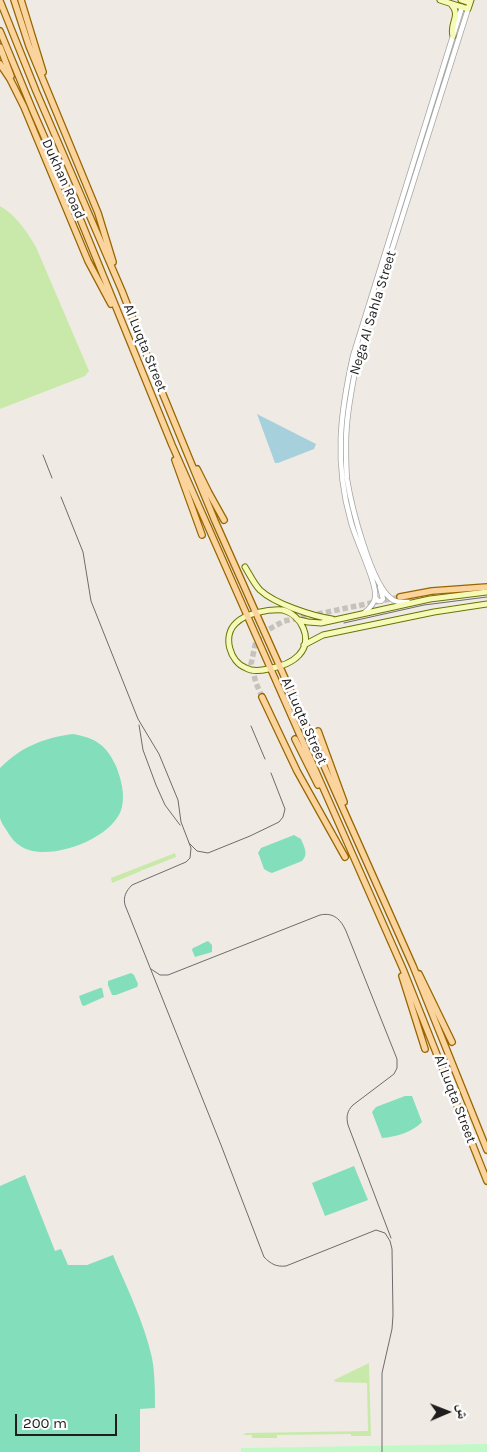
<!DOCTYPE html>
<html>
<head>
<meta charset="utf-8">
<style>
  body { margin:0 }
  #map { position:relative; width:487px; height:1452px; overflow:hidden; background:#efebe4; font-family:Karla,"Noto Naskh Arabic",sans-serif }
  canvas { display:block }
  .north { position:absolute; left:422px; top:1387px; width:50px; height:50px; -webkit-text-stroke:4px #fff; paint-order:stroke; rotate:89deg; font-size:14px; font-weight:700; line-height:20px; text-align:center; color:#1e1e1e }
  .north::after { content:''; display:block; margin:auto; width:18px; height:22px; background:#1e1e1e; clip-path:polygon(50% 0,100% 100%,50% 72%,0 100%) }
  .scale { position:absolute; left:15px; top:1414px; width:102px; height:22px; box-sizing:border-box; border:2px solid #1e1e1e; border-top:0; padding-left:6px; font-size:15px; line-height:18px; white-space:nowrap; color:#1e1e1e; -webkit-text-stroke:4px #fff; paint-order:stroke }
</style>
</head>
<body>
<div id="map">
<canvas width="487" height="1452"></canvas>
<div class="north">ش</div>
<div class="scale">200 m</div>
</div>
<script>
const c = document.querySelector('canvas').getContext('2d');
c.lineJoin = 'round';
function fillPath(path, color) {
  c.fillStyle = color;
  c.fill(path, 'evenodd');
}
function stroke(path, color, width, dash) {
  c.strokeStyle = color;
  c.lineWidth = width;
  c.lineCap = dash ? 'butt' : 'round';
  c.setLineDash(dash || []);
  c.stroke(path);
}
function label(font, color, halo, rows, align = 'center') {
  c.font = font + ' Karla,sans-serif';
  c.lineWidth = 5;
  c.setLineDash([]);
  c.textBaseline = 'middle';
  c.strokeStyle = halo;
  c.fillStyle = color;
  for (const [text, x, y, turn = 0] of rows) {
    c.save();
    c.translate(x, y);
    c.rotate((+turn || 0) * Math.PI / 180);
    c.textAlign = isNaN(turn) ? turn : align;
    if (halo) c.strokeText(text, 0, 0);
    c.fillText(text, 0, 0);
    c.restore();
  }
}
const grass = new Path2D(`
  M 0,206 C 16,215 27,232 36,247 L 89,371 L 85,376 L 0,409 Z
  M 175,853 L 176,857 L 143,870 L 142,869 L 141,871 L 112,883 L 111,878 Z
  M 369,1363 L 371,1436 L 351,1436 L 351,1434 L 277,1435 L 277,1438 L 252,1438 L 252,1435 L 243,1435 L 246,1433 L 368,1431 L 367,1383 L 335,1382 L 334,1380 Z`);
const park = new Path2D(`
  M 487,1444 L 487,1452 L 241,1452 L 241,1448 Z`);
const pitch = new Path2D(`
  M 73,734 C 96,738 106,745 116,766 C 121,779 125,793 122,807 C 115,837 57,859 29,850 C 19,847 12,840 7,831 C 4,827 1,822 0,818 C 0,813 0,807 0,802 C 0,791 0,779 0,768 C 21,747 43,738 73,734 Z
  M 294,835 L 301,839 C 304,847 309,854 302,861 L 272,873 L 269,872 L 264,869 L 259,855 L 258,853 L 261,848 Z
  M 208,941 L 212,945 L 212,952 L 195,957 L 192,950 L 193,948 C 199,946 202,943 208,941 Z
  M 131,973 L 134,975 L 138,984 L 137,987 L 116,995 L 112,995 L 108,985 L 108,981 Z
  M 100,988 L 102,988 L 104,997 L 84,1006 L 82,1005 L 79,996 Z
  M 405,1096 L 412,1096 L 422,1122 C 413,1132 395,1137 382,1138 L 372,1112 L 376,1107 Z
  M 354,1166 L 368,1200 L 325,1216 L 312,1183 Z
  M 25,1175 L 55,1251 L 61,1249 L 68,1265 L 87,1265 L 113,1255 C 127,1288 144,1322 152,1358 C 155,1374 155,1392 155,1408 L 140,1409 L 140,1452 L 0,1452 L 0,1186 Z`);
const water = new Path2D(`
  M 257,414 L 316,444 L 314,449 L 278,463 L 275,463 Z`);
const primaryTunnel = new Path2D(`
  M 262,697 L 256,683 L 251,664 L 256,641 L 264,632 L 284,621 L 400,597`);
const tertiary = new Path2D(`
  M 375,597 L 378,601 L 381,601 L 383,599 L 380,587
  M 408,602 C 403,602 398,603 393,600 C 371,587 351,504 347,479 C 346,468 346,456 346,444 C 346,416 352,389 357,360 L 468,9
  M 364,613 C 369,609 374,604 375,598 C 378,584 355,539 351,522 C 334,463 340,414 353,356 L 462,7`);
const secondary = new Path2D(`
  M 440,0 L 468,9 L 471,0
  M 461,0 L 470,3
  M 451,4 C 462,16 449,23 453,36
  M 245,567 C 250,575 254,584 260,590 C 275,604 312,616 332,619
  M 283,610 C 301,615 314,639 299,655 C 291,664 279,667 268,669 C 260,671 253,672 246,668 C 230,662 222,636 236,623 C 246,613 269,609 283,610 Z
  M 299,620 L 308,622 L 321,623 L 430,599 L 487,592
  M 304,645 L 323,635 L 434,612 L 487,604`);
const primary = new Path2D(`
  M 14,0 L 29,46 L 98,213 L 113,262
  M 21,0 L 43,72
  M 0,1 L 36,91 L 122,291 L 148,358 L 215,521 L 413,966 L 487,1150
  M 0,31 L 33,111 L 81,221 L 172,445 L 403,969 L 487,1181
  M 0,47 L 11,76
  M 0,64 L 10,79 L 24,107 L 88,261 L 111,304
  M 175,460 L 202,535
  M 197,469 L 209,493 L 224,520
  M 400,597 L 432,591 L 487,587
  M 262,697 L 297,771 L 345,857
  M 318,731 L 344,802
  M 295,739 L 318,785
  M 419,974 L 452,1042
  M 402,976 L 425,1049`);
const tram = new Path2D(`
  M 43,455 L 52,478
  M 61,497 L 83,552 L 91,601 L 138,719 L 159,754 L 178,800 L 181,822 L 191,848 L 190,858 L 186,862 L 132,885 C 126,891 123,897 125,905 L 221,1145 L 264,1257 C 271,1264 276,1267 286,1266 L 376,1230 L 385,1233 L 390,1241 L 392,1249 L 393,1315 L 392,1329 L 382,1373 L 382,1452
  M 344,623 L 424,605 L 487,597
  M 139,725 L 143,750 L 156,785 L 165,805 L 180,825
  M 251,726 L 265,759
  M 189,843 L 197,851 L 208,853 L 250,836 L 279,822 L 283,817 L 285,809 L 271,773
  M 151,969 L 160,975 L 168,975 L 320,915 C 334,912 341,920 346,931 L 397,1059 L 397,1068 L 394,1074 L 353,1105 C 347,1111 346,1117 348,1125 L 391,1238`);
const streetNames = [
  ["Dukhan Road",63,179,66],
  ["Nega Al Sahla Street",373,313,-73],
  ["Al Luqta Street",145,348,68],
  ["Al Luqta Street",304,721,66],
  ["Al Luqta Street",455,1099,69]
];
fillPath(grass, '#c9e9aa');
fillPath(park, '#c1f9c6');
fillPath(pitch, '#82debb');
fillPath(water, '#a5d0dc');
stroke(primaryTunnel, '#c5c2bc', 5.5, [5.5, 3]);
stroke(tertiary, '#a5a5a5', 6);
stroke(secondary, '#687505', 7);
stroke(primary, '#976601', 8);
stroke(tertiary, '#fff', 4.5);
stroke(secondary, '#f6f9b8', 5);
stroke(primary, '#fbd39d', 5.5);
stroke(tram, '#6c6c6c', 1);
label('14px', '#1e1e1e', '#fff', streetNames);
</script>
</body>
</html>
